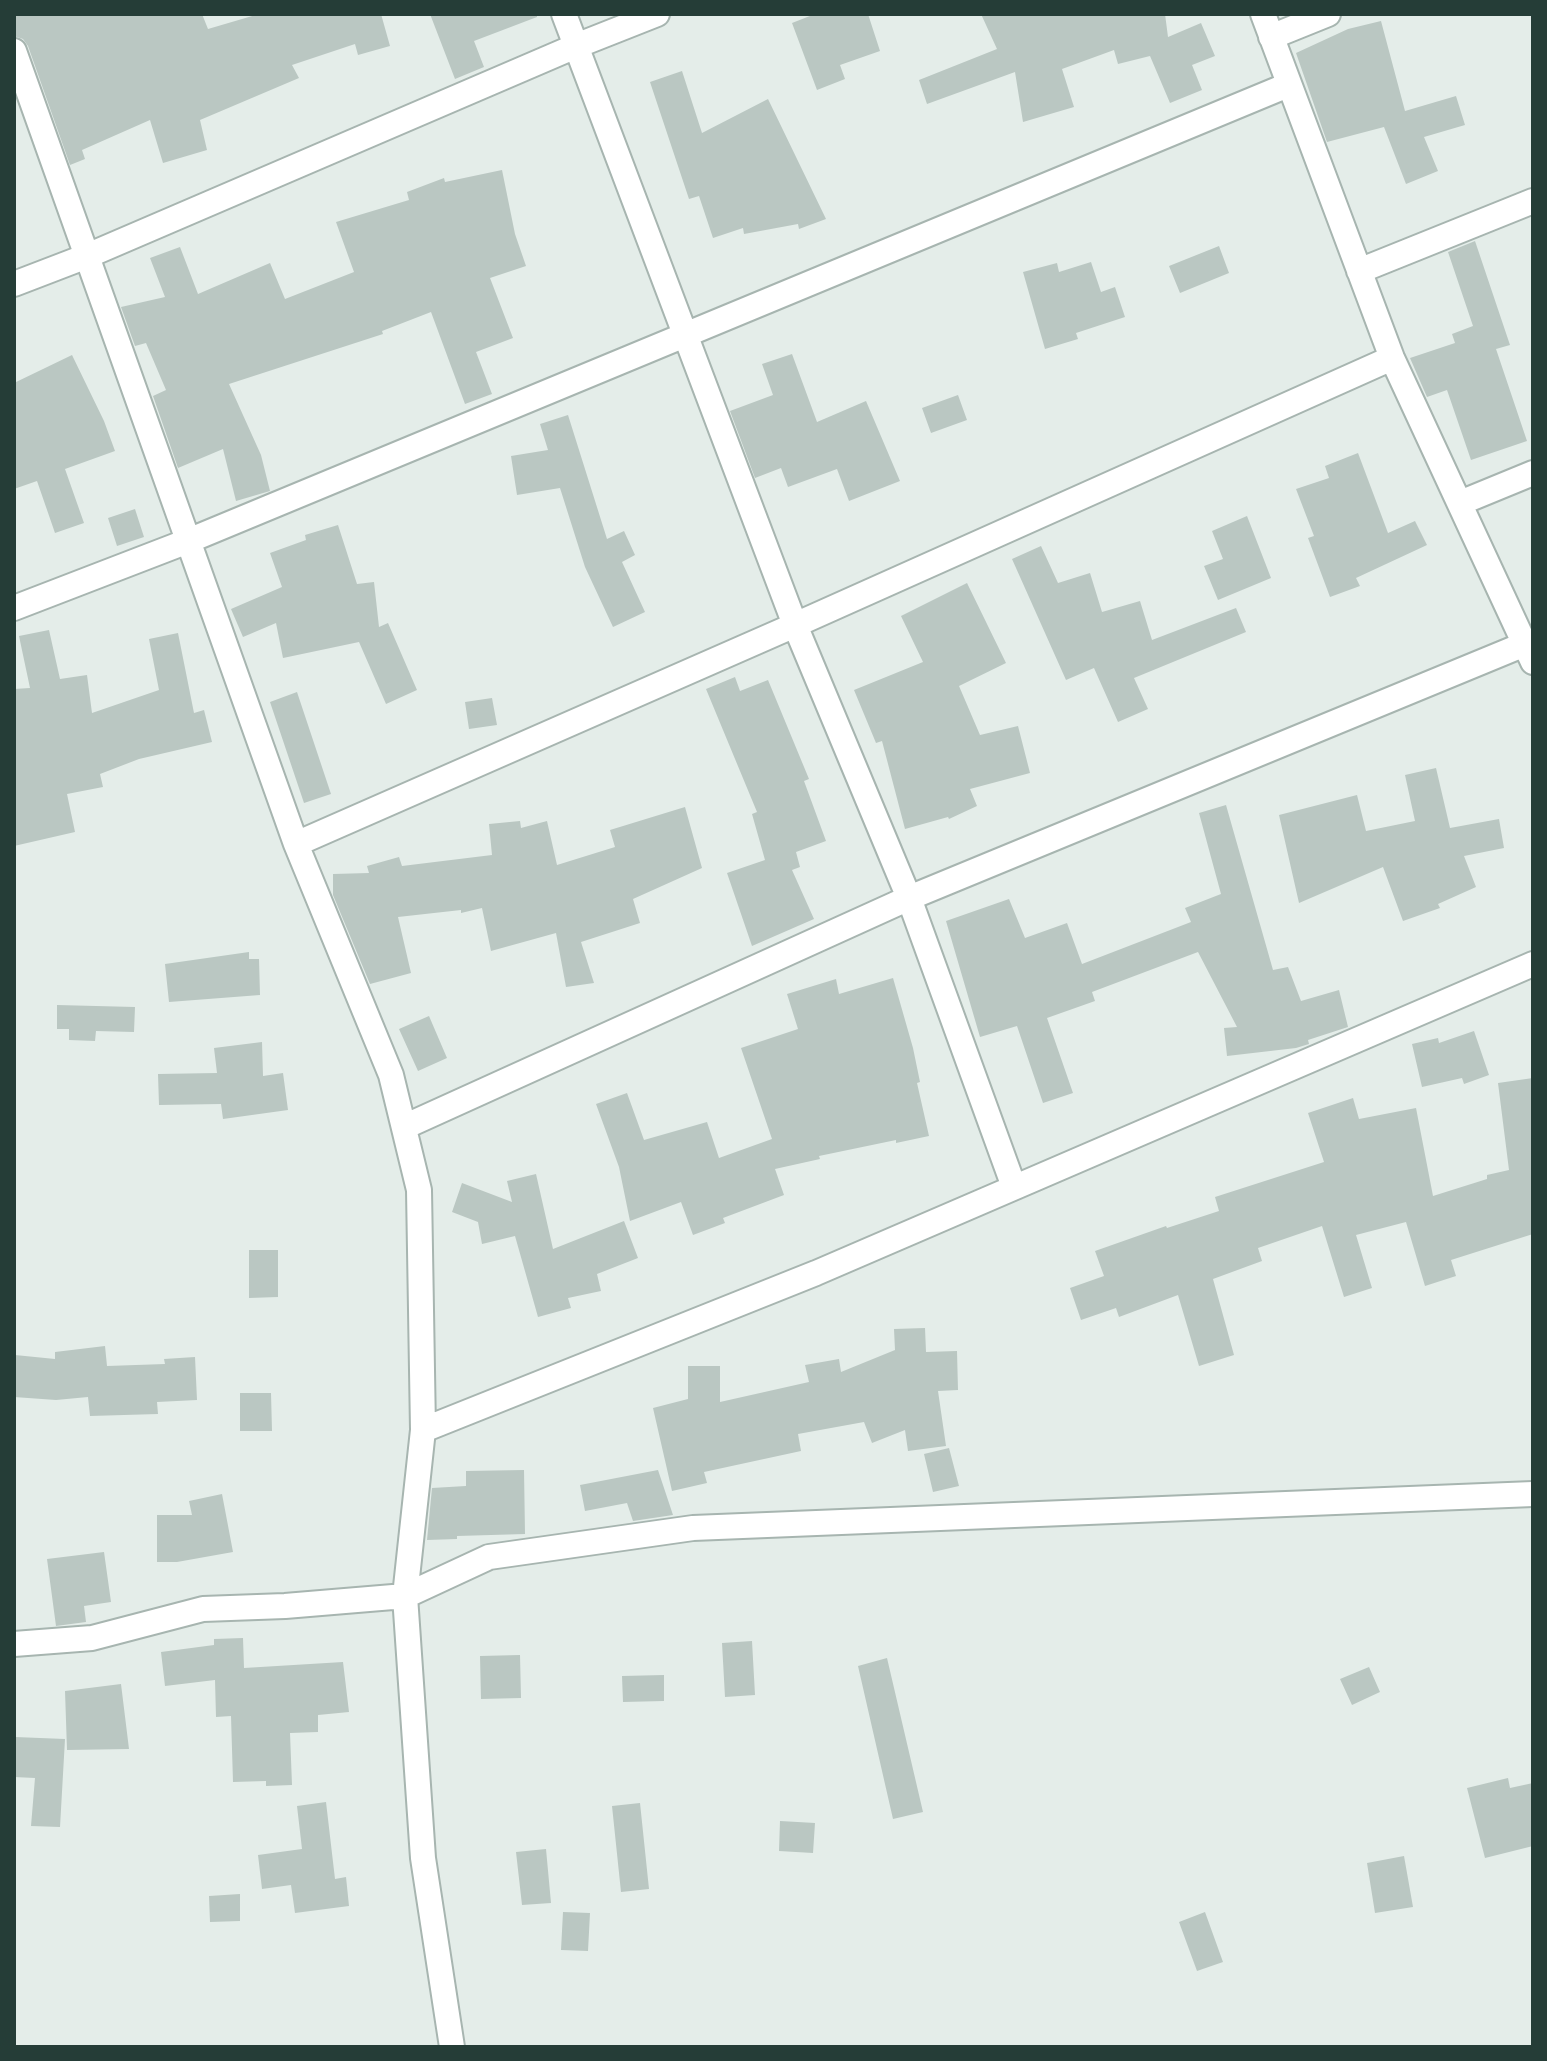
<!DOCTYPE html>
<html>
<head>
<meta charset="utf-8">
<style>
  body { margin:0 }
  #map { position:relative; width:1547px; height:2061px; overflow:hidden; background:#e4ede9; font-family:Rubik,sans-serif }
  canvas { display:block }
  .frame { position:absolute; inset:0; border:16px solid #253d37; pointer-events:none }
</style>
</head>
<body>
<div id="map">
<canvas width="1547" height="2061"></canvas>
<div class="frame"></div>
</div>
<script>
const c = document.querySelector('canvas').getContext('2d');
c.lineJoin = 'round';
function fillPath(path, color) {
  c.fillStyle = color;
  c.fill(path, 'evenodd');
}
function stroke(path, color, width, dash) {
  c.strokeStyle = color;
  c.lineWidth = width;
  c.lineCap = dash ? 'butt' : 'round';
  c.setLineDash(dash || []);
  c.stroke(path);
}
const building = new Path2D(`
  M 14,14 L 202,14 L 208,29 L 259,14 L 381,14 L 390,46 L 358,55 L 355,44 L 292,65 L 299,78 L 200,120 L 207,150 L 163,163 L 150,120 L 82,150 L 85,159 L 70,165 L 28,46 L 23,39 L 14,36 Z
  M 430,14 L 537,14 L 537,17 L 474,41 L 484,67 L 455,79 Z
  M 815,14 L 868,14 L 880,51 L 840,65 L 845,79 L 817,90 L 792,23 Z
  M 981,14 L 1165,14 L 1168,37 L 1201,23 L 1215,56 L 1192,65 L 1202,90 L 1170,103 L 1150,56 L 1118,64 L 1114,50 L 1062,69 L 1074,107 L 1023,122 L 1015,72 L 927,104 L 919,80 L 997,49 Z
  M 1381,21 L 1405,111 L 1456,96 L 1465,125 L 1424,137 L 1438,171 L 1406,184 L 1384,127 L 1327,142 L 1296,53 L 1348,29 Z
  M 682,71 L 702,133 L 768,99 L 826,219 L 799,229 L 798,224 L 744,234 L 743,228 L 713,238 L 699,196 L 689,199 L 650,82 Z
  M 502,170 L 515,234 L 526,266 L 490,278 L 513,338 L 476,352 L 492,394 L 465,404 L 431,312 L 382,331 L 383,334 L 229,384 L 261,455 L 270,491 L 236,501 L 223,449 L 178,468 L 153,396 L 166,390 L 146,343 L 135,346 L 121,307 L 165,297 L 150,258 L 180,247 L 198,294 L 270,263 L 285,299 L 354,272 L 336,222 L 409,200 L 407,192 L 444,178 L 445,182 Z
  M 1475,241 L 1510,345 L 1496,349 L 1527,441 L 1471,460 L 1447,390 L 1427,397 L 1410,358 L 1455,343 L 1452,334 L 1473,326 L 1448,252 Z
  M 1219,246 L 1229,273 L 1180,293 L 1169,266 Z
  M 1091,262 L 1101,292 L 1115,287 L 1125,317 L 1076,333 L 1078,339 L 1045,349 L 1023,272 L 1057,263 L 1059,272 Z
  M 792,354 L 817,422 L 866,401 L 900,481 L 849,501 L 837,469 L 788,487 L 781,468 L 755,478 L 730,411 L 773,395 L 762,364 Z
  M 72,355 L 104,421 L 115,451 L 65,469 L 84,523 L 55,533 L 37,481 L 14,489 L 14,383 Z
  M 958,395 L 967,420 L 931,433 L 922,408 Z
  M 568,415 L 607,539 L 624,531 L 635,555 L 622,562 L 645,612 L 613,627 L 585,567 L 560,488 L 517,495 L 511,456 L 548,450 L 540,424 Z
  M 1358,453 L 1388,533 L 1415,521 L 1427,545 L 1356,578 L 1360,586 L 1330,597 L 1308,538 L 1314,536 L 1296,489 L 1329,478 L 1325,466 Z
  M 135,509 L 144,537 L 117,546 L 108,518 Z
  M 1247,516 L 1271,578 L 1218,600 L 1204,566 L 1223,559 L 1212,531 Z
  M 338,525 L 357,584 L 374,582 L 379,627 L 388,623 L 417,690 L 386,704 L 359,642 L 283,658 L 276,623 L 243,637 L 231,609 L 282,587 L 270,553 L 306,540 L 305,535 Z
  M 1041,546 L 1058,583 L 1090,573 L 1102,612 L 1140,601 L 1152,640 L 1236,608 L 1246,632 L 1134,678 L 1148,709 L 1118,722 L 1094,668 L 1066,680 L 1012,559 Z
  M 967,583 L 1006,663 L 959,686 L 980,735 L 1018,726 L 1030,773 L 970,789 L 977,806 L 949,819 L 948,817 L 905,829 L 882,741 L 876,743 L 854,690 L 923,662 L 901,616 Z
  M 49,630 L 60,679 L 87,675 L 92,713 L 159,690 L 149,639 L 178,633 L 194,713 L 204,710 L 212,742 L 139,759 L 100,774 L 103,787 L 67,794 L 75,832 L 14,846 L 14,689 L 30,688 L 19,636 Z
  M 735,677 L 740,691 L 768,680 L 809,779 L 804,781 L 826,841 L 796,852 L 800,867 L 792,870 L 814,919 L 752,946 L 727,873 L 765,860 L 752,814 L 757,812 L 706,689 Z
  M 297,692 L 331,794 L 304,803 L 270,702 Z
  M 492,698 L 497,725 L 469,729 L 465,702 Z
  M 1436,768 L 1450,828 L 1499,819 L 1504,848 L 1464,856 L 1476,887 L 1438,904 L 1440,908 L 1403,921 L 1383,867 L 1299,903 L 1279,815 L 1357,795 L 1366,831 L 1415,821 L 1405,775 Z
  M 1226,805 L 1273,970 L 1288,967 L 1301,1001 L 1339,990 L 1348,1027 L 1308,1040 L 1309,1044 L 1296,1048 L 1227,1056 L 1224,1028 L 1237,1027 L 1198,952 L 1092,992 L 1095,1001 L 1047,1018 L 1073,1093 L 1043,1103 L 1017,1026 L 980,1037 L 946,921 L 1009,899 L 1025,938 L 1067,923 L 1082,964 L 1191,922 L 1185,908 L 1221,894 L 1199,813 Z
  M 685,807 L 702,868 L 633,899 L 640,923 L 581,942 L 594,983 L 566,987 L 556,933 L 491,951 L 482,908 L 461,913 L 461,910 L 398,917 L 411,973 L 370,984 L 333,895 L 333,874 L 369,873 L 367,866 L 399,857 L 402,866 L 492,855 L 489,824 L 520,821 L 521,828 L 547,821 L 557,865 L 615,847 L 610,830 Z
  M 249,952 L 249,959 L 259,959 L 260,995 L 169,1002 L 165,964 Z
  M 893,978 L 913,1048 L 920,1082 L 917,1083 L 929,1136 L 896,1143 L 896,1140 L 819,1156 L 820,1159 L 775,1169 L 784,1195 L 723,1218 L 725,1223 L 693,1235 L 681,1202 L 630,1221 L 619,1167 L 596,1104 L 627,1093 L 644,1140 L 707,1122 L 719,1158 L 772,1139 L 741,1048 L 798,1029 L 787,994 L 836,979 L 839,994 Z
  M 57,1005 L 135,1007 L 134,1032 L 96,1031 L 95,1041 L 69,1040 L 69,1029 L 57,1029 Z
  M 429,1016 L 447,1058 L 418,1071 L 399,1029 Z
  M 1474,1031 L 1489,1075 L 1464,1084 L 1462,1078 L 1422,1087 L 1412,1044 L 1438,1038 L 1439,1043 Z
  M 262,1042 L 263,1076 L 283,1073 L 288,1110 L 223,1119 L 221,1104 L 159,1105 L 158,1074 L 217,1073 L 214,1048 Z
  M 1533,1078 L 1533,1234 L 1451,1260 L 1456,1276 L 1425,1286 L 1406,1222 L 1356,1235 L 1372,1288 L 1344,1297 L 1322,1226 L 1258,1248 L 1262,1261 L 1213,1279 L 1234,1355 L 1199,1366 L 1178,1295 L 1119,1317 L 1116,1308 L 1081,1320 L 1070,1288 L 1104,1276 L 1095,1251 L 1166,1226 L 1167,1228 L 1219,1211 L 1215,1197 L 1324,1162 L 1308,1113 L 1353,1098 L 1359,1119 L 1416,1108 L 1433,1196 L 1487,1179 L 1487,1175 L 1509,1170 L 1498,1083 Z
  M 536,1174 L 553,1249 L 624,1221 L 638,1258 L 597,1274 L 601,1291 L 568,1298 L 571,1308 L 538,1317 L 515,1236 L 482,1244 L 478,1222 L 452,1212 L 462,1183 L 512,1202 L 507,1181 Z
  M 249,1250 L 278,1250 L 278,1297 L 249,1298 Z
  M 925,1328 L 926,1352 L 957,1351 L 958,1390 L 938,1391 L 946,1446 L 908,1451 L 905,1430 L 872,1443 L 864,1422 L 798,1434 L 801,1451 L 704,1472 L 707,1483 L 672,1491 L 653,1408 L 688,1399 L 688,1366 L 720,1366 L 720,1402 L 809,1382 L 805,1365 L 839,1359 L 841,1372 L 895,1350 L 894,1329 Z
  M 105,1346 L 107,1366 L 165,1364 L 164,1359 L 195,1357 L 197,1400 L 157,1402 L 158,1414 L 90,1416 L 88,1397 L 56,1400 L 14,1397 L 15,1355 L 55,1359 L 55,1352 Z
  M 240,1393 L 271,1393 L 272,1431 L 240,1431 Z
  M 949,1448 L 959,1486 L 933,1492 L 924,1454 Z
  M 524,1470 L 525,1534 L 457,1536 L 457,1539 L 427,1540 L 432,1488 L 466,1486 L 466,1471 Z
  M 658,1470 L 673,1515 L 633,1521 L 627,1503 L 585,1511 L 580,1485 Z
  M 222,1494 L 233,1552 L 177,1562 L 157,1562 L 157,1515 L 192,1515 L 189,1501 Z
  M 104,1552 L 111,1602 L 84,1606 L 86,1622 L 56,1626 L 47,1559 Z
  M 243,1638 L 244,1668 L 343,1662 L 349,1712 L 318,1715 L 318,1732 L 290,1733 L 292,1785 L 266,1786 L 266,1781 L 233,1782 L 231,1716 L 216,1717 L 215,1680 L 165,1686 L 161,1652 L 214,1645 L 214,1639 Z
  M 752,1641 L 755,1695 L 725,1697 L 722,1643 Z
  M 520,1655 L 521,1698 L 481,1699 L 480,1656 Z
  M 887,1658 L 923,1812 L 893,1819 L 858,1666 Z
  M 1369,1667 L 1380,1692 L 1352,1705 L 1340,1679 Z
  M 664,1675 L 664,1701 L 623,1702 L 622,1676 Z
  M 121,1684 L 129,1749 L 67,1750 L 65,1691 Z
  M 15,1737 L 65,1739 L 60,1827 L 31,1826 L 35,1778 L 14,1777 Z
  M 1508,1778 L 1510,1788 L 1533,1783 L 1533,1846 L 1485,1858 L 1467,1788 Z
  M 326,1802 L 335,1879 L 346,1877 L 349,1906 L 295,1913 L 291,1885 L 262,1889 L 258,1855 L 302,1849 L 297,1806 Z
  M 640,1803 L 649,1889 L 621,1892 L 612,1806 Z
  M 780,1821 L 815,1823 L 813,1853 L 779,1851 Z
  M 546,1849 L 551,1903 L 522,1905 L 516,1852 Z
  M 1404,1856 L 1413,1907 L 1375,1913 L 1367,1863 Z
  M 240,1894 L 240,1921 L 210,1922 L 209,1896 Z
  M 563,1912 L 590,1913 L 588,1951 L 561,1950 Z
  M 1205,1912 L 1223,1962 L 1197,1971 L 1179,1922 Z`);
const minor = new Path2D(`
  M 564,14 L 795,625 L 909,898 L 1014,1187
  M 1263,14 L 1392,358 L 1533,662
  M 1271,37 L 1328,14
  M 14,51 L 296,844 L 391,1075 L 419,1190 L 423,1430 L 405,1596 L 423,1858 L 452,2047
  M 1359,271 L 1533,201
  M 14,284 L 87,256 L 576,46 L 657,14
  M 1460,503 L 1533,473
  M 14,608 L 188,541 L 1288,85
  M 296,844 L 795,625 L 1392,358
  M 404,1127 L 909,898 L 1525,644
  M 423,1430 L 816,1273 L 1533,964
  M 14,1644 L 92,1638 L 203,1609 L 285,1606 L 405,1596 L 489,1557 L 693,1528 L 1533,1494`);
fillPath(building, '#bac7c2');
stroke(minor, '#a7b5b0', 28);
stroke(minor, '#fff', 24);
</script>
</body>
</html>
